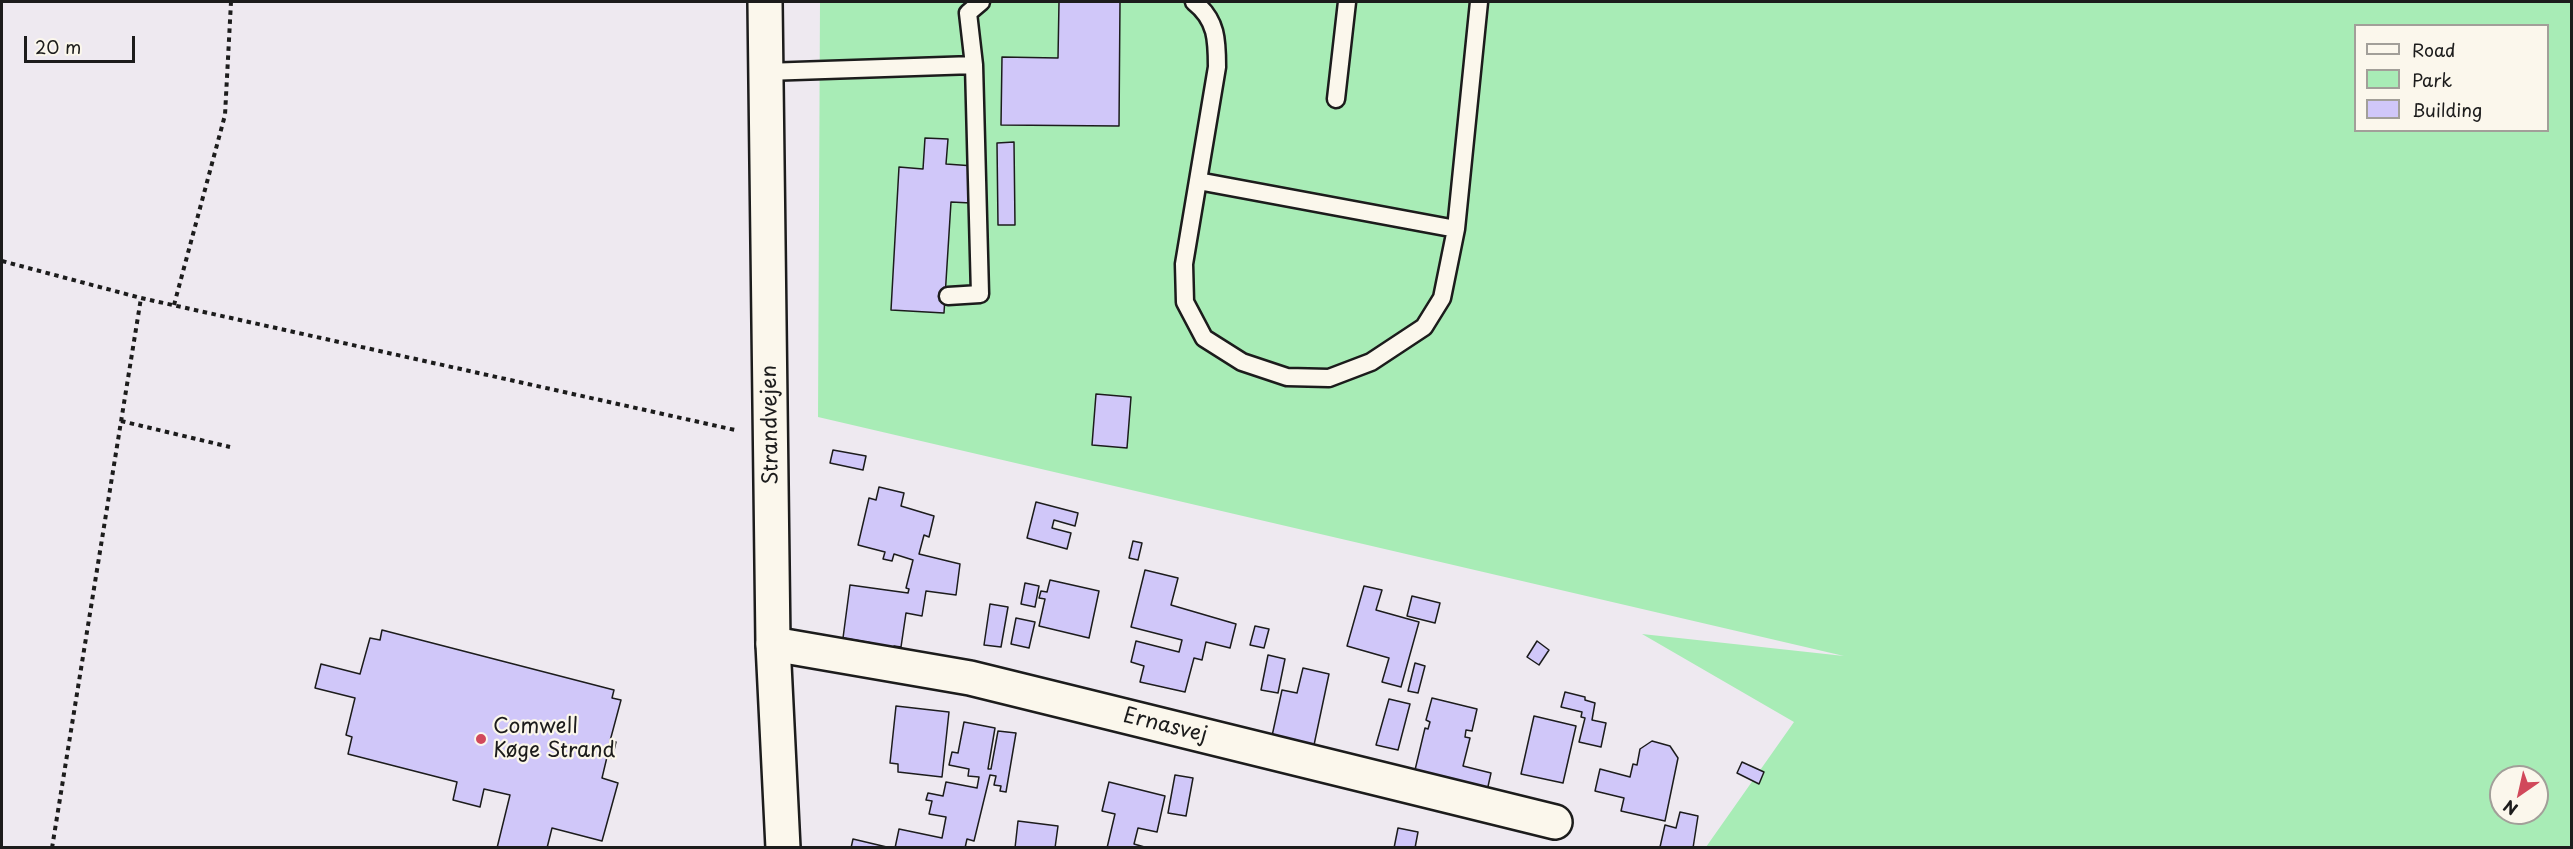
<!DOCTYPE html>
<html>
<head>
<meta charset="utf-8">
<style>
  body { margin:0 }
  #map { position:relative; width:2573px; height:849px; overflow:hidden; background:#eee9f0; font-family:"Playpen Sans",sans-serif }
  canvas { display:block }
  .frame { position:absolute; inset:0; border:3px solid #1c1c1c; pointer-events:none }
  .legend { position:absolute; left:2354px; top:24px; width:195px; height:108px; box-sizing:border-box; background:#fbf7ec; border:2px solid #a29f99; margin:0; padding:8px 10px; list-style:none; font-size:18px; color:#1c1c1c }
  .legend li { display:flex; align-items:center; gap:12px; height:30px }
  .legend b { width:30px; border:2px solid #a29f99 }
  .north { position:absolute; left:2489px; top:765px; width:60px; height:60px; box-sizing:border-box; background:#fbf7ec; border:2px solid #a29f99; border-radius:50%; rotate:214deg; font-size:16px; font-weight:700; line-height:24px; text-align:center; color:#1c1c1c }
  .north::after { content:''; display:block; margin:auto; width:21px; height:27px; background:#d1495b; clip-path:polygon(50% 0,100% 100%,50% 72%,0 100%) }
  .scale { position:absolute; left:24px; top:36px; width:111px; height:27px; box-sizing:border-box; border:3px solid #1c1c1c; border-top:0; padding-left:8px; font-size:18px; line-height:21px; white-space:nowrap; color:#1c1c1c; -webkit-text-stroke:4px #fbf7ec; paint-order:stroke }
</style>
</head>
<body>
<div id="map">
<canvas width="2573" height="849"></canvas>
<div class="frame"></div>
<ul class="legend">
<li><b style="height:8px;background:#fbf7ec"></b>Road</li>
<li><b style="height:16px;background:#a8ecb6"></b>Park</li>
<li><b style="height:16px;background:#d0c7f9"></b>Building</li>
</ul>
<div class="north">N</div>
<div class="scale">20 m</div>
</div>
<script>
const c = document.querySelector('canvas').getContext('2d');
c.lineJoin = 'round';
function fillPath(path, color) {
  c.fillStyle = color;
  c.fill(path, 'evenodd');
}
function stroke(path, color, width, dash) {
  c.strokeStyle = color;
  c.lineWidth = width;
  c.lineCap = dash ? 'butt' : 'round';
  c.setLineDash(dash || []);
  c.stroke(path);
}
function label(font, color, halo, rows, align = 'center') {
  c.font = font + ' "Playpen Sans",sans-serif';
  c.lineWidth = 4.5;
  c.setLineDash([]);
  c.textBaseline = 'middle';
  c.strokeStyle = halo;
  c.fillStyle = color;
  for (const [text, x, y, turn = 0] of rows) {
    c.save();
    c.translate(x, y);
    c.rotate((+turn || 0) * Math.PI / 180);
    c.textAlign = isNaN(turn) ? turn : align;
    if (halo) c.strokeText(text, 0, 0);
    c.fillText(text, 0, 0);
    c.restore();
  }
}
const green = new Path2D(`
  M 820,2 L 2571,2 L 2571,847 L 1706,847 L 1794,722 L 1642,634 L 1844,656 L 818,417 ZM 2356,26 L 2548,26 L 2548,130 L 2356,130 ZM 2501,777 L 2537,777 L 2537,813 L 2501,813 Z`);
const building = new Path2D(`
  M 1059,2 L 1120,2 L 1119,126 L 1001,125 L 1002,57 L 1058,58 Z
  M 925,138 L 948,139 L 946,164 L 974,166 L 971,203 L 951,202 L 944,313 L 891,310 L 899,167 L 923,169 Z
  M 1014,142 L 1015,225 L 998,225 L 997,143 Z
  M 1096,394 L 1131,397 L 1127,448 L 1092,445 Z
  M 833,450 L 866,456 L 863,470 L 830,463 Z
  M 879,487 L 904,493 L 901,506 L 934,516 L 929,537 L 924,535 L 919,554 L 960,564 L 956,595 L 926,591 L 922,616 L 906,613 L 901,647 L 894,646 L 893,653 L 871,650 L 872,643 L 843,638 L 850,585 L 908,593 L 909,589 L 906,588 L 913,560 L 894,554 L 892,561 L 883,559 L 885,552 L 858,545 L 869,498 L 876,500 Z
  M 1036,502 L 1078,513 L 1075,526 L 1054,520 L 1052,528 L 1071,533 L 1067,549 L 1027,538 Z
  M 1133,541 L 1142,543 L 1138,560 L 1129,558 Z
  M 1145,570 L 1178,578 L 1171,605 L 1236,624 L 1230,648 L 1206,642 L 1202,660 L 1194,658 L 1185,692 L 1140,682 L 1144,666 L 1131,662 L 1136,641 L 1179,652 L 1182,640 L 1131,627 Z
  M 1050,580 L 1099,591 L 1089,638 L 1039,626 L 1045,599 L 1039,598 L 1041,591 L 1047,592 Z
  M 1025,583 L 1039,586 L 1035,607 L 1021,604 Z
  M 1364,586 L 1382,590 L 1376,610 L 1419,622 L 1401,687 L 1382,682 L 1389,658 L 1347,646 Z
  M 1412,596 L 1440,603 L 1435,623 L 1407,616 Z
  M 990,604 L 1008,607 L 1001,647 L 984,645 Z
  M 1016,618 L 1035,622 L 1029,648 L 1011,644 Z
  M 1255,626 L 1269,629 L 1264,648 L 1250,645 Z
  M 382,630 L 614,690 L 612,698 L 621,700 L 610,741 L 616,742 L 612,758 L 607,757 L 602,778 L 618,783 L 602,841 L 552,828 L 547,848 L 497,848 L 510,795 L 484,789 L 480,807 L 453,800 L 457,782 L 348,754 L 352,737 L 346,735 L 355,698 L 315,688 L 321,664 L 360,674 L 370,638 L 380,640 Z
  M 1537,641 L 1549,650 L 1539,665 L 1527,657 Z
  M 1268,655 L 1285,659 L 1278,693 L 1261,690 Z
  M 1415,663 L 1425,666 L 1418,693 L 1408,691 Z
  M 1303,668 L 1329,674 L 1314,745 L 1272,736 L 1282,690 L 1297,693 Z
  M 1565,692 L 1585,697 L 1585,700 L 1595,703 L 1592,720 L 1606,723 L 1601,747 L 1579,742 L 1585,718 L 1581,717 L 1582,712 L 1561,707 Z
  M 1432,698 L 1477,709 L 1472,731 L 1466,730 L 1465,737 L 1470,738 L 1463,766 L 1491,773 L 1487,791 L 1456,784 L 1457,780 L 1415,770 L 1425,728 L 1428,729 L 1430,722 L 1426,720 Z
  M 1389,699 L 1410,704 L 1398,750 L 1376,745 Z
  M 896,706 L 949,712 L 942,777 L 898,772 L 898,764 L 890,763 Z
  M 1534,716 L 1576,726 L 1563,783 L 1521,774 Z
  M 964,722 L 995,728 L 988,769 L 991,769 L 998,731 L 1016,733 L 1006,792 L 1000,791 L 1001,786 L 994,785 L 996,776 L 990,775 L 974,841 L 967,839 L 965,848 L 895,848 L 899,829 L 942,838 L 946,817 L 929,814 L 932,801 L 926,800 L 928,793 L 943,796 L 946,782 L 977,788 L 979,777 L 968,776 L 969,769 L 949,765 L 952,752 L 958,753 Z
  M 1652,741 L 1670,746 L 1678,758 L 1665,821 L 1621,811 L 1624,798 L 1595,791 L 1600,769 L 1630,777 L 1633,764 L 1637,765 L 1640,749 Z
  M 1742,762 L 1764,772 L 1759,784 L 1737,773 Z
  M 1175,775 L 1193,778 L 1186,816 L 1168,813 Z
  M 1109,782 L 1165,796 L 1157,832 L 1138,828 L 1134,844 L 1148,848 L 1107,848 L 1115,814 L 1102,811 Z
  M 1680,812 L 1698,816 L 1693,848 L 1660,847 L 1665,825 L 1676,828 Z
  M 1018,821 L 1058,826 L 1055,848 L 1015,848 Z
  M 1398,828 L 1418,832 L 1415,848 L 1394,848 Z
  M 853,839 L 891,848 L 851,848 Z`);
const path = new Path2D(`
  M 2,261 L 141,298 L 735,430
  M 174,305 L 225,115 L 231,2
  M 121,421 L 230,447
  M 52,848 L 141,298`);
const service = new Path2D(`
  M 1194,2 C 1217,20 1217,41 1217,67 L 1184,264 L 1185,302 L 1204,338 L 1242,362 L 1287,377 L 1329,378 L 1371,362 L 1424,327 L 1442,298 L 1456,229 L 1479,2
  M 974,65 L 968,13 L 981,2
  M 765,72 L 974,65 L 980,294 L 948,296
  M 1336,99 L 1347,2
  M 1198,181 L 1456,229`);
const minor = new Path2D(`
  M 773,644 L 970,678 L 1555,822`);
const secondary = new Path2D(`
  M 765,2 L 773,644 L 783,848`);
const markers = [
  [481,739,6,"#d1495b"]
];
const streetNames = [
  ["Strandvejen",771,425,-91],
  ["Ernasvej",1165,726,14]
];
const poiNames = [
  ["Comwell",493,727],
  ["Køge Strand",493,751]
];
fillPath(green, '#a8ecb6');
fillPath(building, '#d0c7f9');
stroke(building, '#1c1c1c', 1.5);
stroke(service, '#1c1c1c', 21);
stroke(minor, '#1c1c1c', 38);
stroke(secondary, '#1c1c1c', 38);
stroke(path, '#1c1c1c', 4, [4.5, 4.5]);
stroke(service, '#fbf7ec', 16);
stroke(minor, '#fbf7ec', 33);
stroke(secondary, '#fbf7ec', 33);
for (const [x, y, r, color] of markers) {
  const dot = new Path2D();
  dot.arc(x, y, r, 0, 2 * Math.PI);
  c.fillStyle = color;
  c.fill(dot);
  stroke(dot, '#fbf7ec', 2);
}
label('21px', '#1c1c1c', '#fbf7ec', streetNames);
label('21px', '#1c1c1c', '#fbf7ec', poiNames, 'left');
</script>
</body>
</html>
